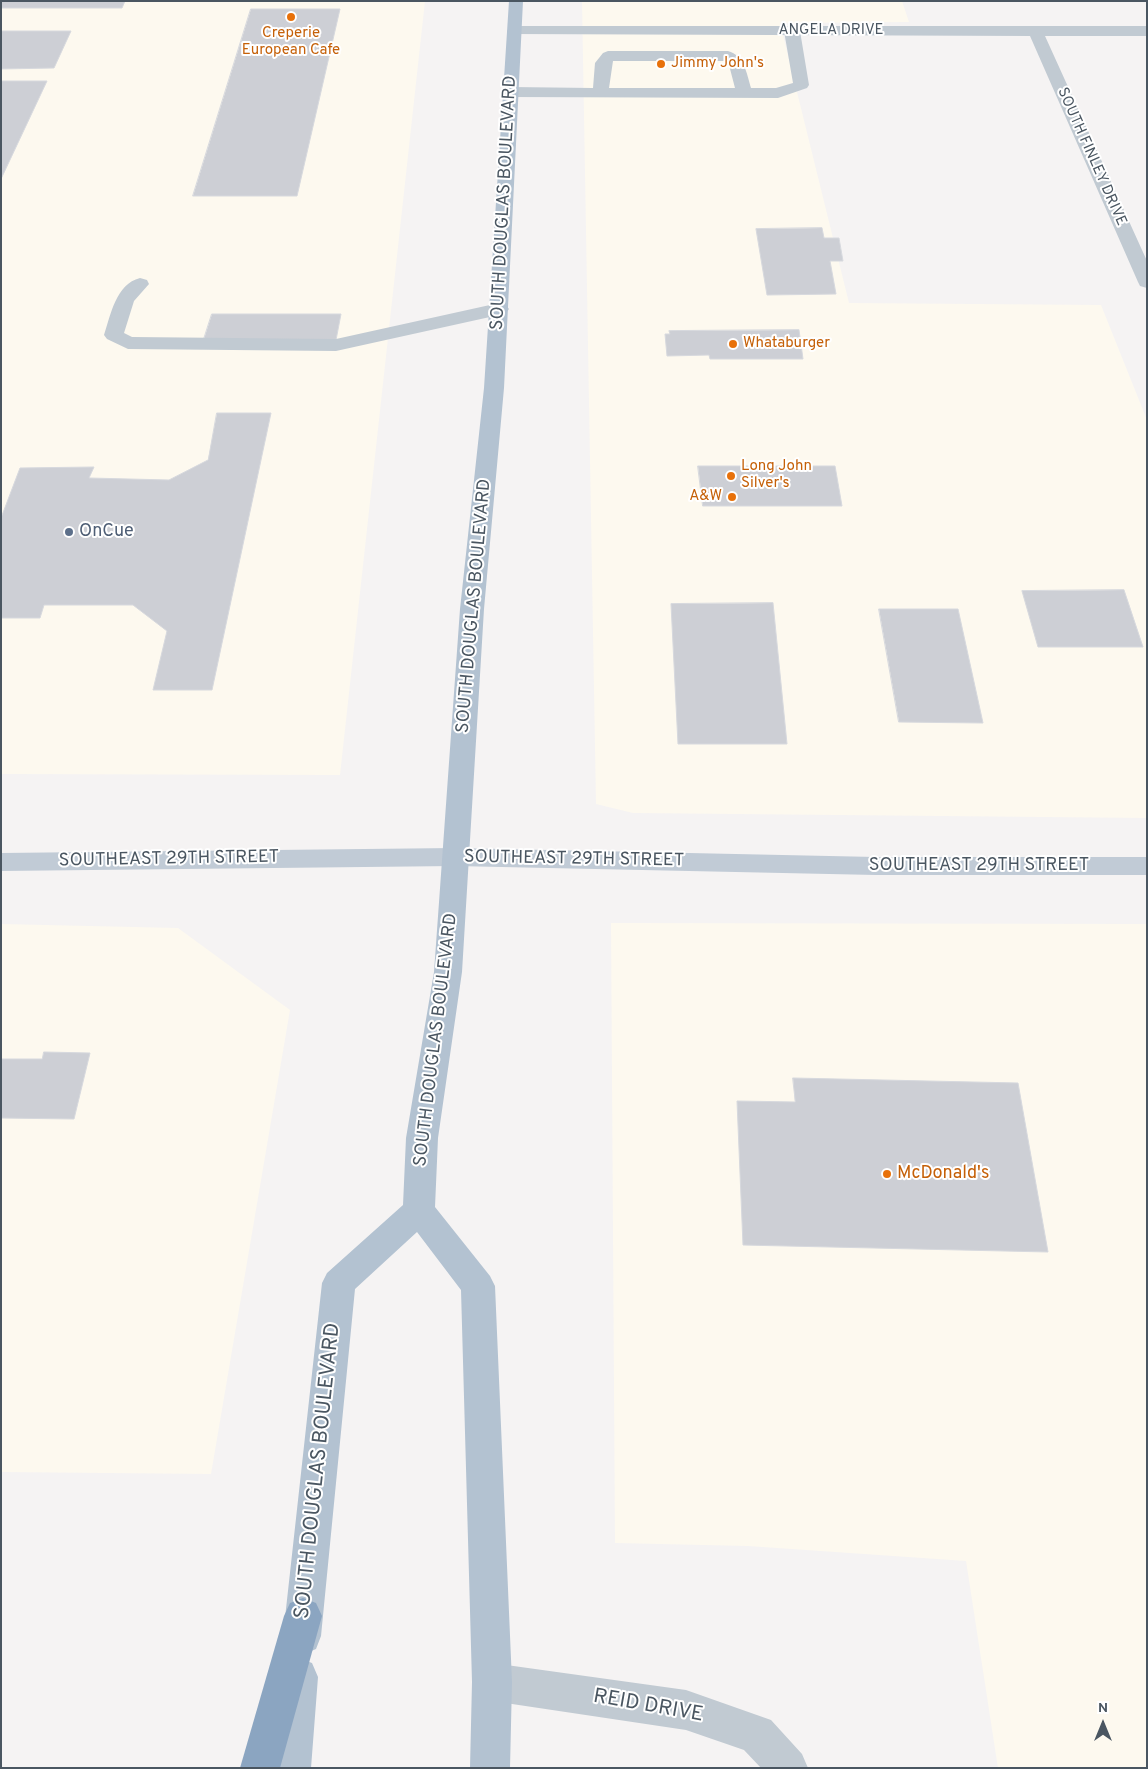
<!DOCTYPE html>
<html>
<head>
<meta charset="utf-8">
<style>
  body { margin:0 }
  #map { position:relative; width:1148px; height:1769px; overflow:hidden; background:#f5f3f3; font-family:Overpass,sans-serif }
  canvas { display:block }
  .frame { position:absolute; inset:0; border:2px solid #4a5661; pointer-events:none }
  .north { position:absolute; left:1078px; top:1699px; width:50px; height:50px; -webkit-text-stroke:4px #fff; paint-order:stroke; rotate:0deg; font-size:14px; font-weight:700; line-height:20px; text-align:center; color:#4a5661 }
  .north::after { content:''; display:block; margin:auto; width:18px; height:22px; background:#4a5661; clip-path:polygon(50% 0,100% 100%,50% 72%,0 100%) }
</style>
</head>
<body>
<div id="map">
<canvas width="1148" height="1769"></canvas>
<div class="frame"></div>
<div class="north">N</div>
</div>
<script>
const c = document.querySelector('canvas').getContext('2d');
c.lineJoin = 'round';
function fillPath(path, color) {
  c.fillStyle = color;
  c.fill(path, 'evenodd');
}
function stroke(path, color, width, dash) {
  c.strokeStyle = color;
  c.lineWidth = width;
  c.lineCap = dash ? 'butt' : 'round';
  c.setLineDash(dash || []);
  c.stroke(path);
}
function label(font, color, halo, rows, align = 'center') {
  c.font = font + ' Overpass,sans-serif';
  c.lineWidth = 4;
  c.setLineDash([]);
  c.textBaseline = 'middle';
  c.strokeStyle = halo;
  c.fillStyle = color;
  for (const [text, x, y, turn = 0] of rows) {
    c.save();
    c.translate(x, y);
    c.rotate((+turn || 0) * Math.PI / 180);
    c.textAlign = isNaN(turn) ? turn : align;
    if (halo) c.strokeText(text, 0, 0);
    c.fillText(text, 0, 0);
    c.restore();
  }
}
const commercial = new Path2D(`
  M 1,1 L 425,1 L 340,775 L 1,774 Z
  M 582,1 L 902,1 L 909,22 L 780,23 L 849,303 L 1101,305 L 1147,420 L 1147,818 L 633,813 L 596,804 Z
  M 611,923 L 1147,924 L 1147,1768 L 998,1768 L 966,1561 L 748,1546 L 615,1543 Z
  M 1,924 L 178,928 L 290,1010 L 211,1474 L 1,1472 Z`);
const building = new Path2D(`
  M 1,1 L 125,1 L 122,8 L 1,8 Z
  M 251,9 L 340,9 L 297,196 L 193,196 Z
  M 1,31 L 71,31 L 54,68 L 1,69 Z
  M 1,81 L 47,81 L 1,179 Z
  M 822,228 L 824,238 L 839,238 L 843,261 L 830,261 L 836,294 L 767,295 L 756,229 Z
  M 212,314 L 341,314 L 336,340 L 204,339 Z
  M 799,330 L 803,359 L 710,359 L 709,355 L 667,356 L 665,334 L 670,334 L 669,331 Z
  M 217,413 L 271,413 L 212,690 L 153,690 L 167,631 L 133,605 L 44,605 L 40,618 L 1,618 L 1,518 L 20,468 L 94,467 L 89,478 L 169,480 L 208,460 Z
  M 698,466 L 835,466 L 842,506 L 703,506 Z
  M 1124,590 L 1143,647 L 1038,647 L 1022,591 Z
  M 773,603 L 787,744 L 678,744 L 671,604 Z
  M 879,609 L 958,609 L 983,723 L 899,722 Z
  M 44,1052 L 90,1053 L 74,1119 L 1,1118 L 1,1059 L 42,1059 Z
  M 793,1078 L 1018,1083 L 1048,1252 L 743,1245 L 737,1101 L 795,1102 Z`);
const lane = new Path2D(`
  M 792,26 L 797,28 L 800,31 L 809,85 L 807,88 L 778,98 L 511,97 L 505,95 L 503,92 L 505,89 L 511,87 L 593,88 L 595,63 L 603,53 L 608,51 L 728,51 C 744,55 747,74 751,88 L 776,88 L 793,83 L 784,31 L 787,28 ZM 613,61 L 724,61 L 729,65 L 735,88 L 609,88 Z
  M 140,278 L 147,280 L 149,284 L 134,301 L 124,333 L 132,337 L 336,339 L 499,303 L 506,305 L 509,309 L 506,313 L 499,315 L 336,351 L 128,349 L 107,339 L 104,335 C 111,314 116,284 140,278 Z`);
const street = new Path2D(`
  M 515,26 L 1147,26 L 1147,36 L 1045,36 L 1147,261 L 1147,288 L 1140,286 L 1138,282 L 1030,36 L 510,34 L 507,31 L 510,28 Z
  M 492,1663 L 686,1690 L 771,1720 L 802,1754 L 808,1768 L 761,1768 L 744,1750 L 686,1730 L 492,1701 L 478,1696 L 472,1682 L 478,1668 Z`);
const secondary = new Path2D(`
  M 455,848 L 876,857 L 1147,857 L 1147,875 L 876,875 L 455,866 L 1,871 L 1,853 Z`);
const primary = new Path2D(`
  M 509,1 L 523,1 L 504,388 L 484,609 L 462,972 L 438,1138 L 435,1207 L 490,1276 L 495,1286 L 512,1682 L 510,1768 L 470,1768 L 472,1682 L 461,1290 L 417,1232 L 355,1289 L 321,1636 L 316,1649 L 302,1655 L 288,1649 L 283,1636 L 322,1283 L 327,1273 L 403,1205 L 406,1138 L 434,972 L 460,609 L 484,388 Z
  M 298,1658 L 312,1663 L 318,1677 L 311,1768 L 271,1768 L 278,1677 L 284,1663 Z`);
const highway = new Path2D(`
  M 303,1598 L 316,1603 L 322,1616 L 280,1768 L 240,1768 L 284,1616 L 290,1603 Z`);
const markers = [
  [291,17,5,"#e8710a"],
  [661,64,5,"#e8710a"],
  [733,344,5,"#e8710a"],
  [731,476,5,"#e8710a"],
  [732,497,5,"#e8710a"],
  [69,532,5,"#5c6f8a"],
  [887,1174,5,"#e8710a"]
];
const farStreetnames = [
  ["ANGELA DRIVE",831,31],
  ["SOUTH FINLEY DRIVE",1091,157,66]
];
const farFoodnames = [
  ["Creperie",291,34,"center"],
  ["European Cafe",291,51,"center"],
  ["Jimmy John's",671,64],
  ["Whataburger",743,344],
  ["Long John",741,467],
  ["Silver's",741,484],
  ["A&W",722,497,"right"]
];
const streetNames = [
  ["SOUTH DOUGLAS BOULEVARD",505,203,-87],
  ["SOUTH DOUGLAS BOULEVARD",475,606,-85],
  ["SOUTHEAST 29TH STREET",169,860,-1],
  ["SOUTHEAST 29TH STREET",574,860,1],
  ["SOUTHEAST 29TH STREET",979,866],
  ["SOUTH DOUGLAS BOULEVARD",437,1040,-83]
];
const serviceNames = [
  ["OnCue",79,532]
];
const foodNames = [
  ["McDonald's",897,1174]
];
const nearStreetnames = [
  ["SOUTH DOUGLAS BOULEVARD",319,1471,-84],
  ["REID DRIVE",648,1707,10]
];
fillPath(commercial, '#fdf9ef');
fillPath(building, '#cdcfd5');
stroke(building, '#d7d9de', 1);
fillPath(lane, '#c1cad2');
fillPath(street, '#c1cad2');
fillPath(secondary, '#c1cbd6');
fillPath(primary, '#b3c2d1');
fillPath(highway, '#8ba5c1');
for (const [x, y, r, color] of markers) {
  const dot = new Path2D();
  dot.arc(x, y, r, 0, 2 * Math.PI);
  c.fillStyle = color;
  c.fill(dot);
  stroke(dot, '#fff', 2);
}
label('15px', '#4a5661', '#fff', farStreetnames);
label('15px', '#c56008', '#fff', farFoodnames, 'left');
label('18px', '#4a5661', '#fff', streetNames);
label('18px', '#4e5e75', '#fff', serviceNames, 'left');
label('18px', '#c56008', '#fff', foodNames, 'left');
label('21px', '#4a5661', '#fff', nearStreetnames);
</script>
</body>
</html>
